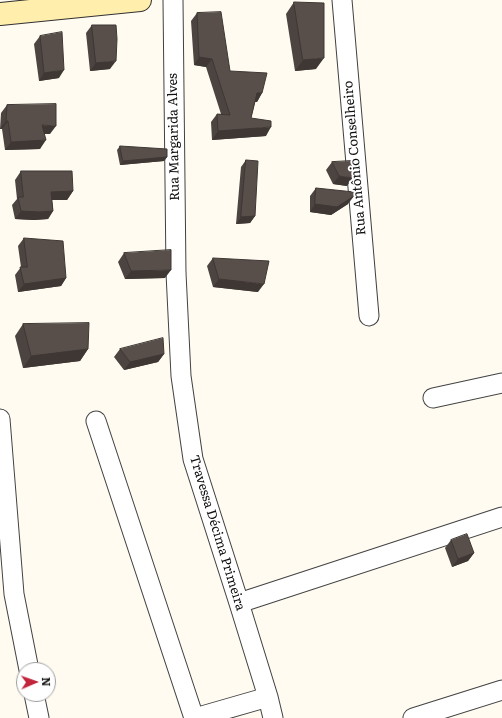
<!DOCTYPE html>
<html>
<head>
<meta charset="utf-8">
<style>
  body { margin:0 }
  #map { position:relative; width:502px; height:718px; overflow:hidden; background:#fffbf1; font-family:Literata,serif }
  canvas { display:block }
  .north { position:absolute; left:16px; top:662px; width:40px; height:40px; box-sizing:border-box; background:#fff; border:1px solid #9f9f9f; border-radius:50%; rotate:88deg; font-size:11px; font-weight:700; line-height:16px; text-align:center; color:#0f0f0f }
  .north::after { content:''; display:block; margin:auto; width:14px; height:18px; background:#c2243b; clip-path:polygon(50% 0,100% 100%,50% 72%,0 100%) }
</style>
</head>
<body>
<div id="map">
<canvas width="502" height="718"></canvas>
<div class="north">N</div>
</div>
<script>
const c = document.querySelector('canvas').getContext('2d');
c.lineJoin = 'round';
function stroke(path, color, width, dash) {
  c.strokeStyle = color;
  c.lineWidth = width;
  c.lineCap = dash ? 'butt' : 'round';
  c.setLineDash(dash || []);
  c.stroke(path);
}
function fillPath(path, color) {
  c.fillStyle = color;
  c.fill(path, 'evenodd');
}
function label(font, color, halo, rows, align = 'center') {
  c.font = font + ' Literata,serif';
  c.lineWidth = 4;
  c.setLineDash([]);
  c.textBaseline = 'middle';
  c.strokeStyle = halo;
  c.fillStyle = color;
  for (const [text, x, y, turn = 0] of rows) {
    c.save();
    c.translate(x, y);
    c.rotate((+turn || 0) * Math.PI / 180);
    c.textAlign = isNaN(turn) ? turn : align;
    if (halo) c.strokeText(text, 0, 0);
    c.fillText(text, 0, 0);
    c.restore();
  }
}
const street = new Path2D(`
  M 173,0 L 176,273 L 181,376 L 193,459 L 239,603 L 268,697 L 273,718
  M 342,0 L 369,316
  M 433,398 L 502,383
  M 0,419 L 14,594 L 29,670
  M 96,421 L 194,718
  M 239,603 L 502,517
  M 34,694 L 39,718
  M 195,718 L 268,697
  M 413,718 L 502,690`);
const secondary = new Path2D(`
  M 0,14 L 140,0`);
const wall = new Path2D(`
  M 294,2 L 316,69 L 295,71 L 286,14 Z
  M 197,13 L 230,71 L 262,93 L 257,102 L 255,102 L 251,118 L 266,136 L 212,140 L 211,122 L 217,114 L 221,114 L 206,67 L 194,65 L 191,21 Z
  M 92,25 L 110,69 L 90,71 L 86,33 Z
  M 40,36 L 59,78 L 39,81 L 34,44 Z
  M 7,105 L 50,134 L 44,134 L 40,149 L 5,150 L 2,129 L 0,129 L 1,113 Z
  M 120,146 L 167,157 L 164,161 L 120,165 L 117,150 Z
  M 246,160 L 255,216 L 250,223 L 236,224 L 241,167 Z
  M 332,162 L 347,186 L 333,184 L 326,170 Z
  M 21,171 L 73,191 L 67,200 L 52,200 L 53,211 L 48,219 L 34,220 L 15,219 L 12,205 L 17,199 L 15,180 Z
  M 316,188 L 348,204 L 331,215 L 310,212 L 310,196 Z
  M 24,238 L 66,278 L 61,286 L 18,292 L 15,275 L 21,267 L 18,246 Z
  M 124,253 L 165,278 L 125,279 L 118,262 Z
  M 213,258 L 258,292 L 213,287 L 207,266 Z
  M 23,324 L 88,349 L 80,361 L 23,368 L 15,336 Z
  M 120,349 L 164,354 L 158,362 L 124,370 L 114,357 Z
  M 451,540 L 474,553 L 468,561 L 452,567 L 445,548 Z`);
const shadedWall = new Path2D(`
  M 199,57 L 212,59 L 206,67 L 194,65 Z
  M 324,58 L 316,69 L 295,71 L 303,60 Z
  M 116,61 L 110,69 L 90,71 L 96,63 Z
  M 64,70 L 59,78 L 39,81 L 44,73 Z
  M 257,93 L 262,93 L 257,102 L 251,102 Z
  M 6,121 L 8,121 L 2,129 L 0,129 Z
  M 42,125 L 56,126 L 50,134 L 36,133 Z
  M 271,127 L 266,136 L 212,140 L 218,131 Z
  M 46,140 L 40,149 L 5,150 L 11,142 Z
  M 167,157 L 164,161 L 120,165 L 123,161 Z
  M 339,176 L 353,178 L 347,186 L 333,184 Z
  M 73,191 L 67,200 L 45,200 L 51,192 Z
  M 354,196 L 348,204 L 331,215 L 310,212 L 315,204 Z
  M 21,211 L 53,211 L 48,219 L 34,220 L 15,219 Z
  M 255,216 L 250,223 L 236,224 L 241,217 Z
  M 171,270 L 165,278 L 125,279 L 131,271 Z
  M 66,278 L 61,286 L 18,292 L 24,284 Z
  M 219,279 L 264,284 L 258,292 L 213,287 Z
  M 88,349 L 80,361 L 23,368 L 31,356 Z
  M 164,354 L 158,362 L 124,370 L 130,362 Z
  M 474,553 L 468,561 L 452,567 L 458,559 Z`);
const building = new Path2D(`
  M 294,2 L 324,3 L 324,58 L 303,60 Z
  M 221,12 L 230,71 L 267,73 L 262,93 L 257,93 L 251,118 L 271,121 L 271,127 L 218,131 L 217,114 L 230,115 L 212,59 L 199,57 L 197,13 Z
  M 92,25 L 116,25 L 117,39 L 116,61 L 96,63 Z
  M 62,32 L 64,70 L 44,73 L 40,36 Z
  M 56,104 L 56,126 L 42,125 L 46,140 L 11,142 L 8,121 L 6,121 L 7,105 Z
  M 120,146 L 167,149 L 167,157 L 123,161 Z
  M 246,160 L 258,161 L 255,216 L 241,217 Z
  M 351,161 L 353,178 L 339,176 L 332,162 Z
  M 21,171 L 72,171 L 73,191 L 51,192 L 53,211 L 39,212 L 21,211 L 18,197 L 23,197 Z
  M 316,188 L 354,192 L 354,196 L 337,207 L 315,204 Z
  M 24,238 L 63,241 L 66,278 L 24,284 L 20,267 L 27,267 Z
  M 171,250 L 171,270 L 131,271 L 124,253 Z
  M 213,258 L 269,261 L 264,284 L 219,279 Z
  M 89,323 L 88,349 L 31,356 L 23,324 Z
  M 163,338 L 164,354 L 130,362 L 120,349 Z
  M 467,534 L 474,553 L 458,559 L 451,540 Z`);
const streetNames = [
  ["Rua Margarida Alves",174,137,-91],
  ["Rua Antônio Conselheiro",355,158,-95],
  ["Travessa Décima Primeira",217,533,73]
];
stroke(street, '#424242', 21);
stroke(secondary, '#313131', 24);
stroke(street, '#fff', 19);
stroke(secondary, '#ffeeac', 22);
fillPath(wall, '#4c4440');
fillPath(shadedWall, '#3e3734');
fillPath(building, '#584f4b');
stroke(building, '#3e3734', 1);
label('13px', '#0f0f0f', '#fff', streetNames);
</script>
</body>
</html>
